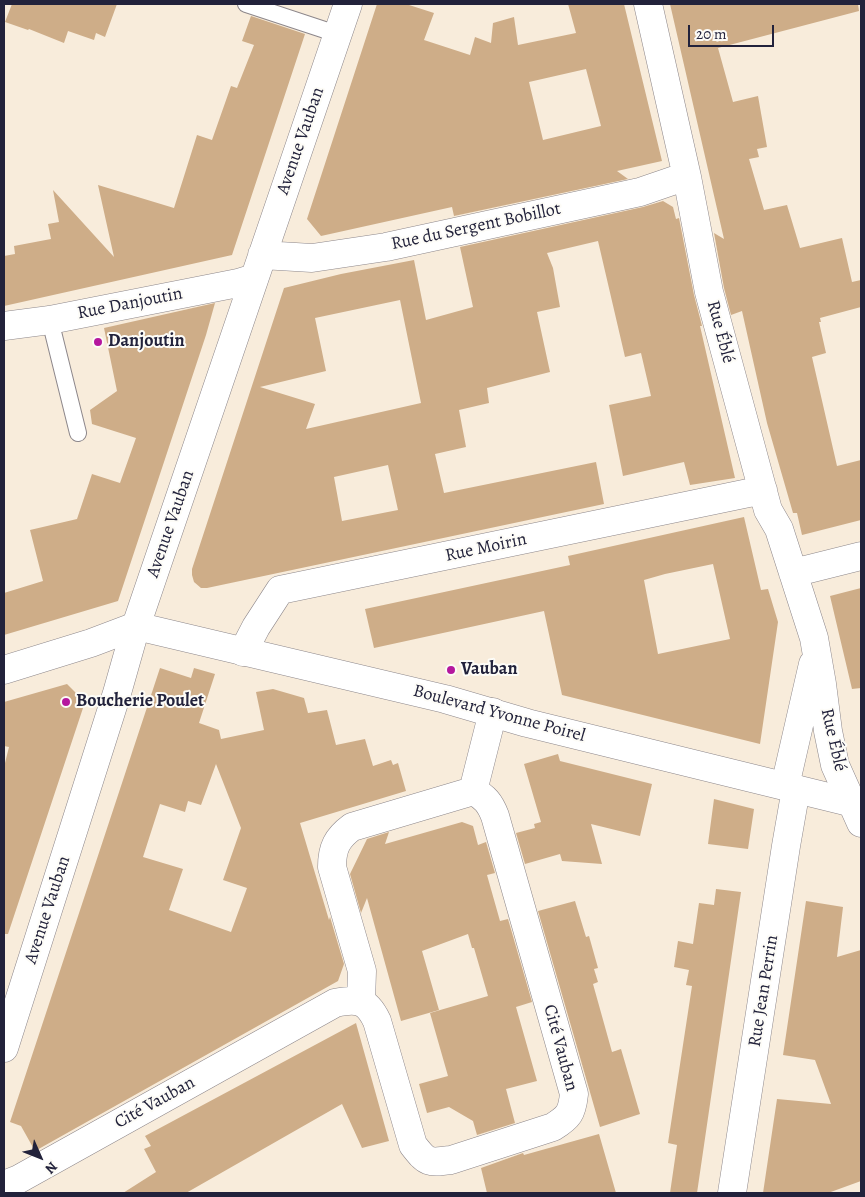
<!DOCTYPE html>
<html>
<head>
<meta charset="utf-8">
<style>
  body { margin:0 }
  #map { position:relative; width:865px; height:1197px; overflow:hidden; background:#f8ecdb; font-family:Alegreya,serif }
  canvas { display:block }
  .frame { position:absolute; inset:0; border:5px solid #22223b; pointer-events:none }
  .north { position:absolute; left:15px; top:1132px; width:50px; height:50px; -webkit-text-stroke:4px #fdfcf7; paint-order:stroke; rotate:134deg; font-size:14px; font-weight:700; line-height:20px; text-align:center; color:#22223b }
  .north::after { content:''; display:block; margin:auto; width:18px; height:22px; background:#22223b; clip-path:polygon(50% 0,100% 100%,50% 72%,0 100%) }
  .scale { position:absolute; left:688px; top:25px; width:86px; height:22px; box-sizing:border-box; border:2px solid #22223b; border-top:0; padding-left:6px; font-size:15px; line-height:18px; white-space:nowrap; color:#22223b; -webkit-text-stroke:4px #fdfcf7; paint-order:stroke }
</style>
</head>
<body>
<div id="map">
<canvas width="865" height="1197"></canvas>
<div class="frame"></div>
<div class="north">N</div>
<div class="scale">20 m</div>
</div>
<script>
const c = document.querySelector('canvas').getContext('2d');
c.lineJoin = 'round';
function fillPath(path, color) {
  c.fillStyle = color;
  c.fill(path, 'evenodd');
}
function stroke(path, color, width, dash) {
  c.strokeStyle = color;
  c.lineWidth = width;
  c.lineCap = dash ? 'butt' : 'round';
  c.setLineDash(dash || []);
  c.stroke(path);
}
function label(font, color, halo, rows, align = 'center') {
  c.font = font + ' Alegreya,serif';
  c.lineWidth = 4;
  c.setLineDash([]);
  c.textBaseline = 'middle';
  c.strokeStyle = halo;
  c.fillStyle = color;
  for (const [text, x, y, turn = 0] of rows) {
    c.save();
    c.translate(x, y);
    c.rotate((+turn || 0) * Math.PI / 180);
    c.textAlign = isNaN(turn) ? turn : align;
    if (halo) c.strokeText(text, 0, 0);
    c.fillText(text, 0, 0);
    c.restore();
  }
}
const building = new Path2D(`
  M 12,4 L 117,4 L 105,37 L 96,33 L 94,40 L 68,31 L 64,43 L 29,29 L 28,30 L 5,22 Z
  M 377,4 L 406,4 L 434,13 L 424,40 L 470,55 L 475,37 L 491,43 L 493,23 L 514,17 L 518,45 L 576,33 L 568,4 L 624,4 L 662,161 L 617,171 L 628,179 L 454,216 L 452,207 L 321,236 L 307,219 ZM 586,69 L 601,126 L 543,140 L 529,82 Z
  M 670,4 L 858,4 L 859,11 L 718,48 L 733,102 L 758,96 L 767,147 L 757,149 L 759,157 L 749,159 L 764,210 L 787,205 L 800,248 L 842,238 L 852,282 L 861,280 L 861,307 L 820,318 L 821,322 L 819,322 L 826,353 L 812,357 L 837,466 L 861,460 L 861,520 L 802,535 L 797,513 L 793,513 L 767,423 L 742,311 L 731,315 L 724,288 L 714,233 L 724,239 Z
  M 251,16 L 305,34 L 232,255 L 4,306 L 4,256 L 15,254 L 14,246 L 51,239 L 48,224 L 59,222 L 53,190 L 114,257 L 98,185 L 174,208 L 197,135 L 212,140 L 231,86 L 237,88 L 254,45 L 242,41 Z
  M 663,201 L 673,207 L 676,219 L 679,218 L 694,295 L 702,326 L 700,326 L 735,478 L 690,485 L 684,462 L 623,476 L 609,405 L 651,396 L 641,353 L 625,357 L 598,241 L 547,253 L 553,268 L 560,307 L 537,312 L 550,372 L 487,388 L 489,403 L 459,410 L 466,447 L 435,454 L 444,493 L 596,462 L 604,504 L 207,588 L 201,588 L 194,582 L 192,575 L 192,569 L 284,288 L 341,274 L 414,260 L 426,320 L 473,307 L 460,247 L 643,207 ZM 400,300 L 421,403 L 306,429 L 315,404 L 260,387 L 326,371 L 315,318 ZM 388,465 L 398,510 L 342,521 L 334,477 Z
  M 215,303 L 206,335 L 118,601 L 4,635 L 4,593 L 43,581 L 30,530 L 77,519 L 92,474 L 120,483 L 136,438 L 92,424 L 90,410 L 117,391 L 104,328 Z
  M 744,517 L 761,590 L 768,589 L 778,622 L 760,744 L 562,695 L 544,611 L 374,648 L 365,609 L 570,565 L 568,556 ZM 713,564 L 730,639 L 658,654 L 644,580 L 665,574 Z
  M 861,588 L 861,688 L 852,689 L 830,596 Z
  M 160,668 L 191,678 L 194,668 L 215,674 L 199,723 L 219,730 L 221,739 L 264,730 L 256,692 L 273,689 L 304,698 L 308,713 L 327,710 L 336,745 L 365,739 L 373,766 L 391,760 L 393,765 L 398,763 L 406,791 L 300,823 L 329,920 L 330,917 L 344,964 L 338,981 L 35,1151 L 21,1126 L 10,1122 ZM 216,764 L 241,828 L 223,880 L 247,888 L 231,932 L 169,910 L 183,869 L 143,857 L 160,804 L 185,812 L 188,801 L 201,805 Z
  M 67,684 L 85,702 L 8,934 L 4,934 L 4,767 L 9,747 L 4,746 L 4,702 Z
  M 558,754 L 560,761 L 652,784 L 640,836 L 591,824 L 602,864 L 562,861 L 560,854 L 525,864 L 516,833 L 535,828 L 534,824 L 541,822 L 524,764 Z
  M 714,799 L 754,809 L 748,849 L 708,844 Z
  M 462,822 L 473,826 L 478,845 L 486,842 L 495,873 L 487,875 L 500,921 L 508,919 L 532,1002 L 516,1007 L 537,1081 L 506,1089 L 515,1123 L 477,1135 L 473,1121 L 449,1107 L 427,1113 L 419,1084 L 448,1076 L 430,1013 L 488,996 L 474,948 L 472,948 L 468,934 L 422,951 L 439,1010 L 401,1021 L 367,898 L 361,913 L 350,874 L 367,839 L 389,832 L 385,844 Z
  M 716,889 L 741,892 L 697,1193 L 670,1193 L 677,1145 L 668,1143 L 692,986 L 686,985 L 689,970 L 674,967 L 678,941 L 693,944 L 699,903 L 714,905 Z
  M 575,901 L 586,937 L 589,936 L 598,968 L 594,969 L 598,982 L 593,984 L 612,1052 L 621,1049 L 640,1114 L 600,1127 L 538,911 Z
  M 806,901 L 843,907 L 837,957 L 861,950 L 861,1181 L 828,1193 L 763,1193 L 777,1099 L 831,1104 L 815,1060 L 783,1055 Z
  M 356,1023 L 389,1141 L 362,1148 L 342,1104 L 186,1193 L 123,1193 L 156,1172 L 144,1149 L 151,1146 L 145,1136 Z
  M 599,1134 L 616,1193 L 487,1193 L 481,1168 L 523,1153 L 524,1155 Z`);
const lane = new Path2D(`
  M 246,4 L 337,34
  M 50,320 L 78,433`);
const street = new Path2D(`
  M 648,4 L 687,177 L 709,292 L 768,510 L 779,529 L 814,638 L 822,684 L 828,731 L 835,765 L 861,823
  M 262,255 L 312,258 L 386,247 L 640,192 L 675,180 L 687,177
  M 4,326 L 50,320 L 238,283 L 254,278
  M 793,573 L 861,556
  M 243,652 L 256,627 L 280,590 L 763,490
  M 785,786 L 813,664
  M 473,791 L 493,712
  M 4,1048 L 117,693 L 136,626 L 348,4
  M 4,1185 L 19,1179 L 335,1003 C 358,998 367,1000 377,1021 L 413,1145 C 427,1163 428,1163 451,1160 L 553,1127 C 569,1117 572,1113 574,1094 L 495,816 C 490,803 485,797 473,791 L 352,827 C 337,838 332,848 332,867 L 362,971 L 361,1001
  M 732,1193 L 786,846 L 796,789`);
const secondary = new Path2D(`
  M 4,670 L 91,643 L 136,626 L 445,699 L 527,723 L 861,805`);
const markers = [
  [98,342,5,"#b5179e"],
  [451,670,5,"#b5179e"],
  [66,702,5,"#b5179e"]
];
const streetNames = [
  ["Avenue Vauban",301,141,-71],
  ["Rue du Sergent Bobillot",476,227,-12],
  ["Rue Danjoutin",130,304,-11],
  ["Rue Éblé",720,332,75],
  ["Avenue Vauban",171,524,-71],
  ["Rue Moirin",486,548,-12],
  ["Boulevard Yvonne Poirel",499,714,15],
  ["Rue Éblé",833,740,77],
  ["Avenue Vauban",48,910,-72],
  ["Rue Jean Perrin",764,991,-81],
  ["Cité Vauban",560,1048,75],
  ["Cité Vauban",155,1103,-29]
];
const poiNames = [
  ["Danjoutin",108,342],
  ["Vauban",461,670],
  ["Boucherie Poulet",76,702]
];
fillPath(building, '#cead88');
stroke(lane, '#8d878b', 18);
stroke(street, '#8d878b', 29);
stroke(secondary, '#8d878b', 29);
stroke(lane, '#fff', 16);
stroke(street, '#fff', 28);
stroke(secondary, '#fff', 28);
for (const [x, y, r, color] of markers) {
  const dot = new Path2D();
  dot.arc(x, y, r, 0, 2 * Math.PI);
  c.fillStyle = color;
  c.fill(dot);
  stroke(dot, '#fdfcf7', 2);
}
label('18px', '#22223b', '#fdfcf7', streetNames);
label('bold 18px', '#22223b', '#fdfcf7', poiNames, 'left');
</script>
</body>
</html>
